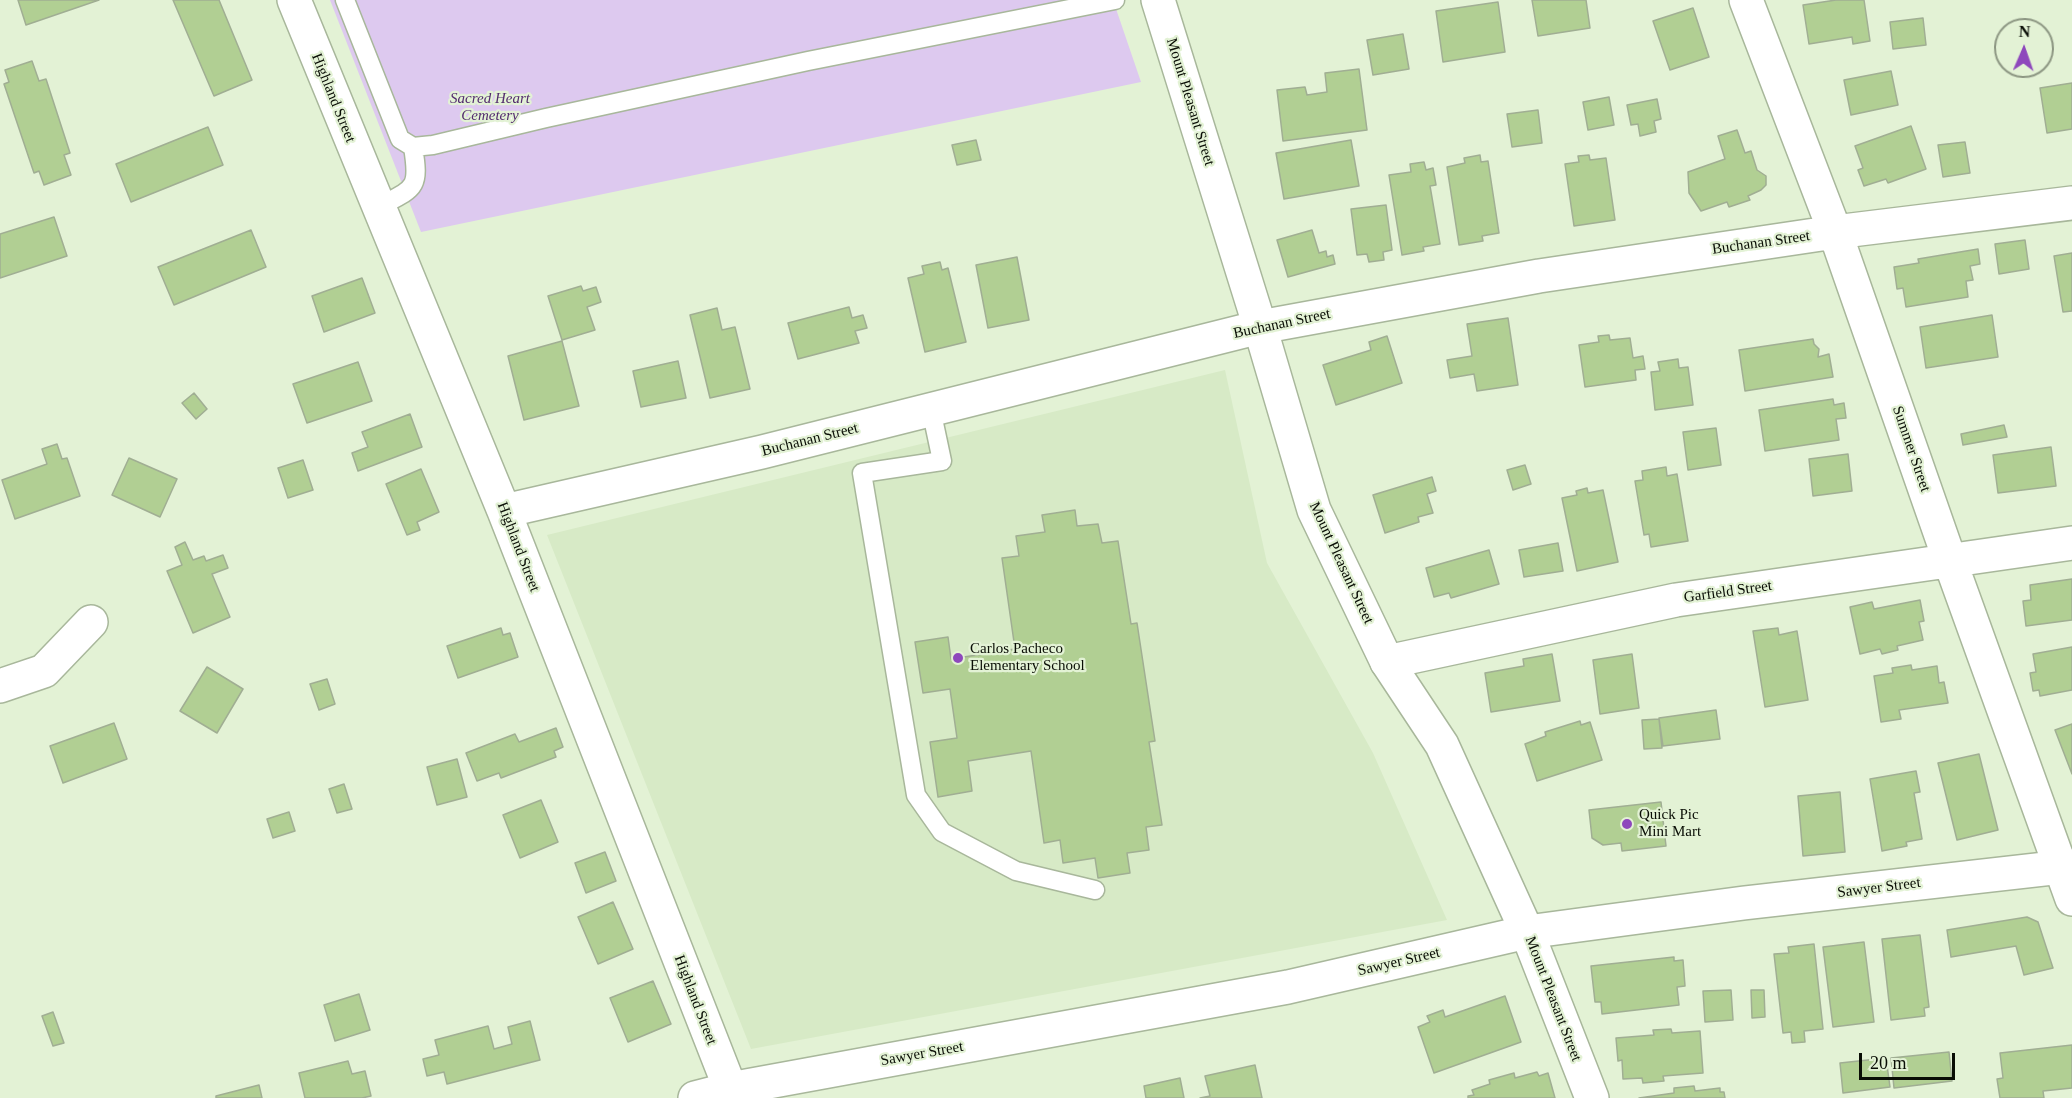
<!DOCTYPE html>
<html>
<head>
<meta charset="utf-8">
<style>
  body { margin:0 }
  #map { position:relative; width:2072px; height:1098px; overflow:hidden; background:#e3f2d5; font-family:"Times New Roman",serif }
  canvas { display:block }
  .north { position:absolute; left:1994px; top:18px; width:60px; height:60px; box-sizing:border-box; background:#e3f2d5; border:2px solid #8c9682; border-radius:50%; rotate:2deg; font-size:16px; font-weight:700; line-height:24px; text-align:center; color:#090d05 }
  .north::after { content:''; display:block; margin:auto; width:21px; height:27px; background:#8e48bc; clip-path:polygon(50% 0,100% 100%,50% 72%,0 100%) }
  .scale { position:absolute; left:1859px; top:1053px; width:96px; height:27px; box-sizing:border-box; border:3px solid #090d05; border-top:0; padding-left:8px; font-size:18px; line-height:21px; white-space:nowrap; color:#090d05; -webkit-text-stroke:4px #e3f2d5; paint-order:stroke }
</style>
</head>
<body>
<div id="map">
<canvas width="2072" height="1098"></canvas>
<div class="north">N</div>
<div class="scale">20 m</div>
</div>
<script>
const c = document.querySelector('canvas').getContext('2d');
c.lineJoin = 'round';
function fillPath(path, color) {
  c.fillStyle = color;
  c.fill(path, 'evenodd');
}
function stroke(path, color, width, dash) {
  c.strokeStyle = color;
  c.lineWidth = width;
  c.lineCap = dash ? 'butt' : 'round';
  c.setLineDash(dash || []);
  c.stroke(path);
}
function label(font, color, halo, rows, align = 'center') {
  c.font = font + ' "Times New Roman",serif';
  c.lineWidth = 4.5;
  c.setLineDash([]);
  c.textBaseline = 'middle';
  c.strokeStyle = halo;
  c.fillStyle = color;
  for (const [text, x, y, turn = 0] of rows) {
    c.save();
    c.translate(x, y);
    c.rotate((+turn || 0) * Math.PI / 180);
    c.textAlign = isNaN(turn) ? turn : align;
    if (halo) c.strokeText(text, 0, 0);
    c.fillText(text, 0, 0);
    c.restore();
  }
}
const built = new Path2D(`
  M 1225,370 L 1267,563 L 1373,753 L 1447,920 L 751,1049 L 547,535 Z`);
const green = new Path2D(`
  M 330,0 L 1113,0 L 1141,82 L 421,232 Z`);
const building = new Path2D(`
  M 18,0 L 99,0 L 26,25 Z
  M 173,0 L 219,0 L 252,80 L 214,96 Z
  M 1532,0 L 1586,0 L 1590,28 L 1538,36 Z
  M 1836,0 L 1864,0 L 1870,41 L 1853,44 L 1852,37 L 1809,44 L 1803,5 Z
  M 1498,2 L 1505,52 L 1443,62 L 1436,11 Z
  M 1693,8 L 1709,57 L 1670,70 L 1653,21 Z
  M 1923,18 L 1926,45 L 1893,49 L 1890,22 Z
  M 1403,34 L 1409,69 L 1373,75 L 1367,40 Z
  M 32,61 L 39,81 L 46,79 L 70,153 L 64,155 L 71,175 L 44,185 L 39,171 L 34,173 L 4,84 L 9,82 L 5,70 Z
  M 1359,69 L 1367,130 L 1283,141 L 1277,90 L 1305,87 L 1307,95 L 1327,92 L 1325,73 Z
  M 1891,71 L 1898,105 L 1851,115 L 1844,80 Z
  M 2072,83 L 2072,129 L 2047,133 L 2040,88 Z
  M 1609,97 L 1614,125 L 1588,130 L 1583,102 Z
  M 1657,99 L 1661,119 L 1654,121 L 1656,132 L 1640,136 L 1638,124 L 1631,125 L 1627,105 Z
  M 1538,110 L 1542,143 L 1512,147 L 1507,114 Z
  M 1911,126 L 1926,169 L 1888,183 L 1886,179 L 1864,186 L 1858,170 L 1863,168 L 1855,146 Z
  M 208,127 L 223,165 L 131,202 L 116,164 Z
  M 1737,130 L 1745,153 L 1751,151 L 1757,170 L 1766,176 L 1766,185 L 1761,190 L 1748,196 L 1750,200 L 1729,207 L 1727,202 L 1701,211 L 1689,193 L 1688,172 L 1725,159 L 1718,136 Z
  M 976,140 L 981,160 L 957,165 L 952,145 Z
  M 1351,140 L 1359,186 L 1284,199 L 1276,153 Z
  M 1965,142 L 1970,173 L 1943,177 L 1938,145 Z
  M 1480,155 L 1481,162 L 1488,161 L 1499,233 L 1482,236 L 1483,241 L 1459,245 L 1447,167 L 1465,163 L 1464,158 Z
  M 1589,155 L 1590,160 L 1606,158 L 1615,220 L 1574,226 L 1565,164 L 1579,162 L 1578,156 Z
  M 1424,162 L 1426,170 L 1433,168 L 1436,185 L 1430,186 L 1440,244 L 1423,247 L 1424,251 L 1402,255 L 1389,175 L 1411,172 L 1410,164 Z
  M 1386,205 L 1392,250 L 1383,252 L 1384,260 L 1369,262 L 1367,254 L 1357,255 L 1351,209 Z
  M 54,217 L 67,256 L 0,278 L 0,234 Z
  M 251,230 L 266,267 L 174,305 L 158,267 Z
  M 1312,230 L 1319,253 L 1326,251 L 1327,257 L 1333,255 L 1335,264 L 1288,277 L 1277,240 Z
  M 2025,240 L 2029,269 L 1999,274 L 1995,244 Z
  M 1978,249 L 1980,264 L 1970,266 L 1973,280 L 1966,281 L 1968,297 L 1906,307 L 1903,288 L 1897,289 L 1894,267 L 1919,263 L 1918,259 Z
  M 2072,253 L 2072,311 L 2063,312 L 2054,256 Z
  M 1017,257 L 1029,320 L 988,328 L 976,265 Z
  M 940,262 L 942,270 L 948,268 L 966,342 L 925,352 L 908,278 L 924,274 L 922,266 Z
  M 362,278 L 375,313 L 324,332 L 312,296 Z
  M 581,286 L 583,291 L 596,287 L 601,302 L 587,307 L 595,330 L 562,340 L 548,296 Z
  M 849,307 L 852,318 L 863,315 L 867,328 L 855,331 L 859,343 L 798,359 L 788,323 Z
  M 717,308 L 722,330 L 735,327 L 750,389 L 710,398 L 690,315 Z
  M 1992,315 L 1998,357 L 1926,368 L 1920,327 Z
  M 1508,318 L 1518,385 L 1477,391 L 1474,374 L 1450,378 L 1447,360 L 1472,356 L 1467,324 Z
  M 1609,335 L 1610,340 L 1630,338 L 1633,358 L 1643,356 L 1645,369 L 1635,370 L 1636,380 L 1585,387 L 1579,345 L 1599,342 L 1598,336 Z
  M 1387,336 L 1402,383 L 1336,405 L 1323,365 L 1371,350 L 1369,342 Z
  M 1813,339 L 1814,344 L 1819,349 L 1818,357 L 1829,354 L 1833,377 L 1745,391 L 1739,350 Z
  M 562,341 L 579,406 L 524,420 L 508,356 Z
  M 1678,359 L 1679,368 L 1688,367 L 1693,405 L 1655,410 L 1651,372 L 1660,371 L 1658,362 Z
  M 678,361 L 686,398 L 641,407 L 633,371 Z
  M 358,362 L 372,401 L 307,423 L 293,384 Z
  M 194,393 L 207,409 L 196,419 L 182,403 Z
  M 1833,399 L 1834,405 L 1844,403 L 1846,418 L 1836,419 L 1839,440 L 1765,451 L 1759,410 Z
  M 410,414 L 422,447 L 358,471 L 352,453 L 368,447 L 362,432 Z
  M 2004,425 L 2007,437 L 1963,445 L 1961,434 Z
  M 1716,428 L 1721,465 L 1688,470 L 1683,432 Z
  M 57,444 L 62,459 L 67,458 L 80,496 L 15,519 L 2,480 L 47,464 L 42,449 Z
  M 2051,447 L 2056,486 L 1998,493 L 1993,455 Z
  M 1848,454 L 1852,491 L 1813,496 L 1809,459 Z
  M 129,458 L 177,479 L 160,517 L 112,495 Z
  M 303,460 L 313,490 L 288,498 L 278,468 Z
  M 1525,465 L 1531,484 L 1513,490 L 1507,470 Z
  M 1666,467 L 1667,476 L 1677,474 L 1688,541 L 1651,547 L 1649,534 L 1644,535 L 1635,481 L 1643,480 L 1642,471 Z
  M 421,469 L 439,512 L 417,522 L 420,530 L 407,535 L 386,484 Z
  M 1432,477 L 1436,491 L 1427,494 L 1433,513 L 1418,517 L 1419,522 L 1385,533 L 1373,495 Z
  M 1587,488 L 1588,493 L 1603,490 L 1618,562 L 1577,571 L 1562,498 L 1577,495 L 1576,491 Z
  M 1075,510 L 1077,526 L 1098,524 L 1102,543 L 1118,541 L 1131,624 L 1137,623 L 1155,741 L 1149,742 L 1162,825 L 1146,827 L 1149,850 L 1127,853 L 1130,873 L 1098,878 L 1095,858 L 1063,863 L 1060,840 L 1044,843 L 1031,751 L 968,761 L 972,791 L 938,797 L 930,742 L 957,738 L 950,689 L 923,693 L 915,642 L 948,637 L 951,659 L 1015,649 L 1002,558 L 1019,556 L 1016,536 L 1045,532 L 1042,515 Z
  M 185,542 L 193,560 L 204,556 L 206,561 L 223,555 L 228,568 L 212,574 L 230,617 L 193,633 L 167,571 L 182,565 L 175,547 Z
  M 1558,543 L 1563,571 L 1524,577 L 1519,550 Z
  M 1489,550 L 1499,584 L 1451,598 L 1449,593 L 1434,597 L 1426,568 Z
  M 2072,579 L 2072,620 L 2026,626 L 2023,601 L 2031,600 L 2030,585 Z
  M 1920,600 L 1924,621 L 1919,622 L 1923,640 L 1897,646 L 1898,650 L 1882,654 L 1880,649 L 1860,654 L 1850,607 L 1872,602 L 1874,609 Z
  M 501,628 L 503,635 L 510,633 L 518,657 L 458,678 L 447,646 Z
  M 1778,628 L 1779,635 L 1797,631 L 1808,700 L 1765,707 L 1753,631 Z
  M 2072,647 L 2072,690 L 2040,696 L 2039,690 L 2033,691 L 2030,673 L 2036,672 L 2033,654 Z
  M 1552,654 L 1560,701 L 1491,712 L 1485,673 L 1524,666 L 1523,659 Z
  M 1632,654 L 1639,708 L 1600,714 L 1593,660 Z
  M 1911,665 L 1912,670 L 1937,666 L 1939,683 L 1944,682 L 1948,703 L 1899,710 L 1901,719 L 1881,722 L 1874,676 L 1893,673 L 1892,668 Z
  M 207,667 L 243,689 L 217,733 L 180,711 Z
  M 327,679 L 335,704 L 319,710 L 310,684 Z
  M 1716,710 L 1720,739 L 1663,746 L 1659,718 Z
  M 1659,719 L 1662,748 L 1644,749 L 1642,720 Z
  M 1580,721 L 1581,725 L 1590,722 L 1602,760 L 1537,781 L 1525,744 L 1546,736 L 1545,732 Z
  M 114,723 L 127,759 L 63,783 L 50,746 Z
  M 2072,724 L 2072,774 L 2055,730 Z
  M 556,728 L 563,747 L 554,751 L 556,757 L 501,778 L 499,773 L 477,781 L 466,753 L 515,734 L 519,742 Z
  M 1979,754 L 1998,830 L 1957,840 L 1938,763 Z
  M 457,759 L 467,797 L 437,805 L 427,767 Z
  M 1916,771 L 1920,792 L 1914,793 L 1922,839 L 1906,842 L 1907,846 L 1882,851 L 1870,779 Z
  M 344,784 L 352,809 L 337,813 L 329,789 Z
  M 1840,792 L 1845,852 L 1803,856 L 1798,796 Z
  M 541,800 L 558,842 L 520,858 L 503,815 Z
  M 1661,802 L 1666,846 L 1622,851 L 1621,843 L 1603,845 L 1592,838 L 1589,810 Z
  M 289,812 L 295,831 L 273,838 L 267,819 Z
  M 605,852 L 616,881 L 586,893 L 575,863 Z
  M 613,902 L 633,949 L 598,964 L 578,917 Z
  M 2027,917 L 2038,922 L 2053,968 L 2024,975 L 2016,946 L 1951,957 L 1947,930 Z
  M 1920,935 L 1929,1007 L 1924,1008 L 1925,1016 L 1891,1020 L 1882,939 Z
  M 1864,942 L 1874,1022 L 1833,1027 L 1823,947 Z
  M 1814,944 L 1823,1029 L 1804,1031 L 1805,1042 L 1792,1043 L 1791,1032 L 1783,1033 L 1774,954 L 1789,953 L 1788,947 Z
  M 1674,957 L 1674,961 L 1683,960 L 1685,986 L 1677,987 L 1679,1005 L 1602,1014 L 1601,1002 L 1595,1002 L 1591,966 Z
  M 653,981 L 671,1024 L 628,1042 L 610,998 Z
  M 1731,990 L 1733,1020 L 1705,1022 L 1703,991 Z
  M 1751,990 L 1764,990 L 1765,1017 L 1752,1018 Z
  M 359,994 L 370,1030 L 335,1041 L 324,1005 Z
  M 1505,996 L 1521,1042 L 1434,1073 L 1418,1027 L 1430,1022 L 1427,1016 L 1443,1010 L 1445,1017 Z
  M 53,1012 L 64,1043 L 53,1046 L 42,1016 Z
  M 530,1021 L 540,1060 L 447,1084 L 444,1072 L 427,1076 L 423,1059 L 439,1055 L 435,1040 L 488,1026 L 494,1049 L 512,1044 L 508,1027 Z
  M 1671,1029 L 1672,1033 L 1700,1031 L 1703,1073 L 1663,1076 L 1664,1081 L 1643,1083 L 1642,1078 L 1623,1079 L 1622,1060 L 1618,1061 L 1616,1038 L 1654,1035 L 1653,1030 Z
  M 2072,1045 L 2072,1088 L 2043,1091 L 2044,1098 L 2000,1098 L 1997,1079 L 2003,1078 L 2000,1053 Z
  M 1949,1052 L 1952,1081 L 1894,1088 L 1891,1058 Z
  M 1886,1058 L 1890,1087 L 1843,1093 L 1840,1063 Z
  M 348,1061 L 352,1074 L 365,1071 L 371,1096 L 362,1098 L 305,1098 L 299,1073 Z
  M 1255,1065 L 1262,1098 L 1200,1098 L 1210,1096 L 1205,1076 Z
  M 1537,1072 L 1539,1076 L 1548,1073 L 1555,1098 L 1468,1098 L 1468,1096 L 1474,1095 L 1472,1090 L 1490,1084 L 1489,1080 L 1514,1073 L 1515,1078 Z
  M 1180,1078 L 1184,1098 L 1146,1098 L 1144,1086 Z
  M 259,1085 L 262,1098 L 216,1098 L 216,1096 Z
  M 1694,1086 L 1695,1091 L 1720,1088 L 1720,1092 L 1724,1092 L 1725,1098 L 1639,1098 L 1674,1093 L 1674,1088 Z`);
const service = new Path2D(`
  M 345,0 L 400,139 L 413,147 C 420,189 415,188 378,207
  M 413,147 L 433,145 L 546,118 L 808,61 L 1115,0
  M 931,409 L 942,461 L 862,473 L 916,795 L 942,832 L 1016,871 L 1095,890`);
const minor = new Path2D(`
  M 294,0 L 504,511 L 734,1098
  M 1746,0 L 1835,232 L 1950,561 L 2072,899
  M 504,511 L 762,452 L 1260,327 L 1539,276 L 1835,232 L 2072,203
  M 1387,662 L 1676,600 L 2072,543
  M 0,686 L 44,671 L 91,622`);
const tertiary = new Path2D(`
  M 695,1098 L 730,1089 L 1288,987 L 1527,932 L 1744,903 L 2072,866`);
const secondary = new Path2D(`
  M 1158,0 L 1260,327 L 1314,510 L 1387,662 L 1442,745 L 1527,932 L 1592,1098`);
const markers = [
  [958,658,6,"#8e48bc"],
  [1627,824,6,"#8e48bc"]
];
const streetNames = [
  ["Highland Street",333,98,68],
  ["Mount Pleasant Street",1190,102,73],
  ["Buchanan Street",1761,243,-8],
  ["Buchanan Street",1282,324,-12],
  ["Buchanan Street",810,440,-14],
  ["Summer Street",1911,449,71],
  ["Highland Street",518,547,69],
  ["Mount Pleasant Street",1341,563,65],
  ["Garfield Street",1728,592,-8],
  ["Sawyer Street",1879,888,-7],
  ["Sawyer Street",1399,962,-13],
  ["Mount Pleasant Street",1553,999,69],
  ["Highland Street",695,1000,69],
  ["Sawyer Street",922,1054,-10]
];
const parkNames = [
  ["Sacred Heart",490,99],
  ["Cemetery",490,116]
];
const poiNames = [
  ["Carlos Pacheco",970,649],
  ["Elementary School",970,666],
  ["Quick Pic",1639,815],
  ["Mini Mart",1639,832]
];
fillPath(built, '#d7eac6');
fillPath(green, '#ddc9ef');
fillPath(building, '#b1cf93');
stroke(building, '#a0ae93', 1.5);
stroke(service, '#a8b79b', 21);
stroke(minor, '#a8b79b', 36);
stroke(tertiary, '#a8b79b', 36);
stroke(secondary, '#a8b79b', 36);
stroke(service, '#fff', 18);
stroke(minor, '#fff', 33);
stroke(tertiary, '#fff', 33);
stroke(secondary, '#fff', 33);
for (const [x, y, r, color] of markers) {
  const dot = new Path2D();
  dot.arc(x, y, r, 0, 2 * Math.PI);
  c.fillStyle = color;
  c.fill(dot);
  stroke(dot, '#e3f2d5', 2);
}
label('15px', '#090d05', '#e3f2d5', streetNames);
label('italic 15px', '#522a6e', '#e3f2d5', parkNames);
label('15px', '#090d05', '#e3f2d5', poiNames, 'left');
</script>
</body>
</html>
